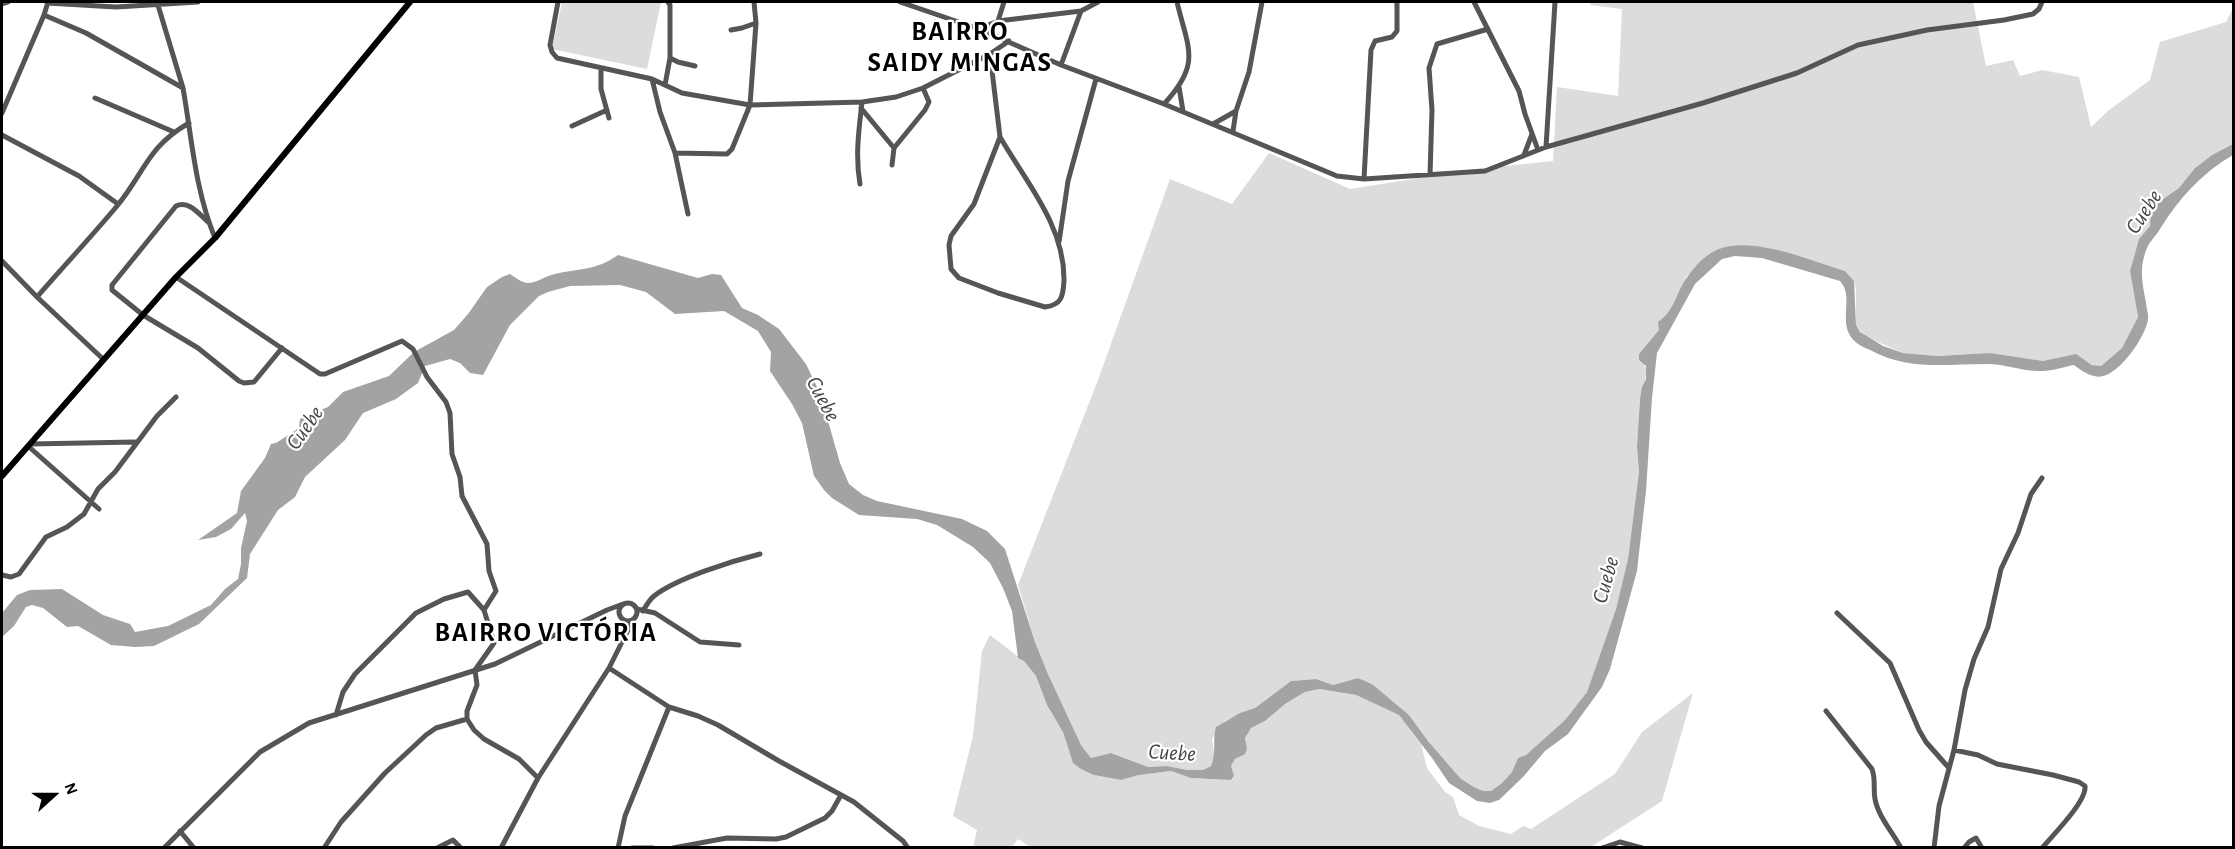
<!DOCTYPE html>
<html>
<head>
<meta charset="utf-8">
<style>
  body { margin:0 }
  #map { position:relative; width:2235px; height:849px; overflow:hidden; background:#fff; font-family:"Alegreya Sans",sans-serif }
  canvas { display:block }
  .frame { position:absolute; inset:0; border:3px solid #000; pointer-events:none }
  .north { position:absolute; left:24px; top:765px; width:60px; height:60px; -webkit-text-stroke:4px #fff; paint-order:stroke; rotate:69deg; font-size:16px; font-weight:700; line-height:24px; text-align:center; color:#000 }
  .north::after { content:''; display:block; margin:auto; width:21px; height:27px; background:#000; clip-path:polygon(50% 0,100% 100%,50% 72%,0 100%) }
</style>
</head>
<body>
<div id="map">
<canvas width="2235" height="849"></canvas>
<div class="frame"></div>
<div class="north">N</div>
</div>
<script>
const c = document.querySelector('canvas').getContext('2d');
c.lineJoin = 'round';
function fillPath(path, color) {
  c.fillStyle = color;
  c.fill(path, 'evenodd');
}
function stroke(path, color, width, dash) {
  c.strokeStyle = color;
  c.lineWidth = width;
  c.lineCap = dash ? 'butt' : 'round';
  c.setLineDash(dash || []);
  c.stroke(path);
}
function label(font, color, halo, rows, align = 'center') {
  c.font = font + ' "Alegreya Sans",sans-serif';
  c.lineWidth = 4.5;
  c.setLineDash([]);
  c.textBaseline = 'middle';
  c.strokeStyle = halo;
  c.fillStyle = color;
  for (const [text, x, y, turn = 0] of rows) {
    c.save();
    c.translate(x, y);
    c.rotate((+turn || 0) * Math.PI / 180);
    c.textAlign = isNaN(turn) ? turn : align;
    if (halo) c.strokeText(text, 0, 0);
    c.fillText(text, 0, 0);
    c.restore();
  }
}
const green = new Path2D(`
  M 562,2 L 661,2 L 647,69 L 552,49 Z
  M 1590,2 L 1973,2 L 1986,66 L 2013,60 L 2020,76 L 2042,70 L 2079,77 L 2091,127 L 2109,110 L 2150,80 L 2160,42 L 2226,22 L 2233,8 L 2233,144 L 2212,155 L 2195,168 L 2179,188 L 2156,204 L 2150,226 L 2139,239 L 2130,271 L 2138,317 L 2122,348 L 2101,366 L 2093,365 L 2076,355 L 2043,361 L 1990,353 L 1937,356 L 1903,353 L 1864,336 L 1856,326 L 1856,290 L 1854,281 L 1845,271 L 1763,247 L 1706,258 L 1686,277 L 1667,316 L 1659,322 L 1659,330 L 1639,354 L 1647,371 L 1640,399 L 1637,446 L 1639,472 L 1628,559 L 1616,609 L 1587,692 L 1565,720 L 1526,755 L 1518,758 L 1512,772 L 1502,783 L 1491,791 L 1483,791 L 1474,787 L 1461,779 L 1428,741 L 1409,715 L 1372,684 L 1358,678 L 1333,685 L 1316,679 L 1291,681 L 1255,708 L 1225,721 L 1212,739 L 1215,758 L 1211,766 L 1203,770 L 1187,770 L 1167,766 L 1148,767 L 1111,753 L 1091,758 L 1081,745 L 1048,674 L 1035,642 L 1018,585 L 1098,380 L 1170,179 L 1232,204 L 1269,153 L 1350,189 L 1477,169 L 1553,161 L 1557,87 L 1618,96 L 1622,9 L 1590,5 Z
  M 990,635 L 1024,661 L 1036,676 L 1047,705 L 1063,732 L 1069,751 L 1094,775 L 1121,780 L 1139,775 L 1171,771 L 1191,778 L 1231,780 L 1234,777 L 1231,766 L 1235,759 L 1239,757 L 1245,743 L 1246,734 L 1251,728 L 1265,721 L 1285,704 L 1305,692 L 1319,689 L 1356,695 L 1399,715 L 1421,744 L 1427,768 L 1445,792 L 1453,797 L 1459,815 L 1479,826 L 1511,834 L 1523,826 L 1531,829 L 1615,774 L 1642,732 L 1693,693 L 1662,801 L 1591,847 L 1032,848 L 1018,839 L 1012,847 L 973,848 L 977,830 L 953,816 L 973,736 L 982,651 Z`);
const water = new Path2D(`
  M 2233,144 L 2233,155 C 2202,173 2179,198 2160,229 C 2156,236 2150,241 2147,248 C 2139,267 2142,282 2146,302 C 2146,307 2149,315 2148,320 C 2145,337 2121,372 2103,376 C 2093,379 2082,371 2074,365 C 2064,367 2052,371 2042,371 C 2024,372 2006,364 1987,364 C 1945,364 1909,371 1870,350 C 1863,347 1856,344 1851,337 C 1839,320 1854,296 1840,281 L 1762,258 L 1735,256 L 1722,259 L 1695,284 L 1657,353 L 1652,398 L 1646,491 L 1637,571 L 1610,669 L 1602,687 L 1568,734 L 1545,751 L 1523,777 L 1499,800 L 1490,803 L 1477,801 L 1449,783 L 1432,758 L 1399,715 L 1356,695 L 1319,689 L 1305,692 L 1285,704 L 1265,721 L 1251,728 L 1245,738 L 1247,749 L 1245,754 L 1235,759 L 1231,766 L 1234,776 L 1231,780 L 1191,778 L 1171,771 L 1139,775 L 1121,780 L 1094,775 L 1081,769 L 1073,763 L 1063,732 L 1047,705 L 1036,676 L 1024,661 L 1018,658 L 1012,611 L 1003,588 L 990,563 L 973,547 L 937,525 L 917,519 L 859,515 L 832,498 L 824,490 L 814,476 L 802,423 L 792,404 L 770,371 L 771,352 L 758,331 L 724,311 L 675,314 L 646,292 L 620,285 L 570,286 L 548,292 L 539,296 L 510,325 L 483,375 L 470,373 L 460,363 L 450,359 L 425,366 L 418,383 L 396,399 L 363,413 L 345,440 L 305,477 L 295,497 L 278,510 L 250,554 L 247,578 L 199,624 L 154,646 L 135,647 L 111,645 L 78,626 L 67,627 L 43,608 L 32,605 L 26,607 L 14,626 L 2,637 L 2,613 L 17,595 L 30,590 L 62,589 L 103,615 L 130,624 L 135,632 L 168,626 L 211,605 L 225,589 L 238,579 L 241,564 L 241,548 L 247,521 L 245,513 L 231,529 L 216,537 L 198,540 L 237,513 L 241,491 L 265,458 L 271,444 L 276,443 L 299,428 L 300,419 L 328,407 L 343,392 L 389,376 L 414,352 L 454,330 L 468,314 L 487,287 L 502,277 L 510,274 C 516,278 521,282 527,283 C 537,283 545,276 555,274 C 580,268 595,271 618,255 L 698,278 L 712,274 L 721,275 L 742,308 L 758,315 L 779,329 L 806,364 L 820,393 L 840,463 L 849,484 L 863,495 L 877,501 L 962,519 L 987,531 L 1005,549 L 1035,642 L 1048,674 L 1081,745 L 1091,758 L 1111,753 L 1148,767 L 1167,766 L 1187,770 L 1203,770 L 1211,766 C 1217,753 1212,741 1216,727 L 1240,713 L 1255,708 L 1291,681 L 1316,679 L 1333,685 L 1358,678 L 1372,684 L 1409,715 L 1428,741 L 1461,779 L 1474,787 L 1483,791 L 1491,791 L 1502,783 L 1512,772 L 1518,758 L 1526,755 L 1565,720 L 1587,692 L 1616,609 L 1628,559 L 1639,472 L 1637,446 L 1640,399 L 1642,387 L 1646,379 L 1646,366 L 1639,360 L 1639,354 L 1659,330 L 1658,322 C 1675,311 1676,291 1688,276 C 1695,266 1707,253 1719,249 C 1755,236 1810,261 1845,271 L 1854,281 L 1856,325 L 1860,332 L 1883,346 L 1903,353 L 1937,356 L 1990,353 L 2043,361 L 2076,354 L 2092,365 L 2101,366 L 2122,348 L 2138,317 L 2130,271 L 2139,239 L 2150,226 L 2151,212 L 2156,204 L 2179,188 L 2195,168 L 2212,155 Z`);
const minor = new Path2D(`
  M 157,2 L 183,88
  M 558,2 L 550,45 L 552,52 L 557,58 L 652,79
  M 668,2 L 670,5 L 670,58 L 678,62 L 695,66
  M 900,2 L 979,29 L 1061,65 L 1164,104 L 1337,176 L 1364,179 L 1485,171 L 1546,147 L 1703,103 L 1797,73 L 1858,45 L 1927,30 L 2004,20 L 2033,14 L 2039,9 L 2042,2
  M 1474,2 L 1519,91 L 1525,114 L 1538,150
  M 47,3 L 116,7 L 198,2
  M 2,4 L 8,2
  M 44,15 L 86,33 L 183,88 C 192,139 195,190 215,238
  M 998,21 L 1004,2
  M 979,29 L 998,21 L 1081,11 L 1098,2
  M 731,30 L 742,28 L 756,23
  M 990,54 L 1000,137 L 974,204 L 951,236 L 949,245 L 951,269 L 959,278 L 998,293 L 1045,307 C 1062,305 1063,296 1064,281 C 1065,226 1026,182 1000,137
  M 1061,65 L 1081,11
  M 601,68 L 601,89 L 609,118
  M 665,85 L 670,58
  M 1179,87 L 1183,111
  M 95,98 L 174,132
  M 1164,104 C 1202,63 1188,49 1177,2
  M 861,108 L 894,148
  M 2,113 L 44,15 L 48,2
  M 1213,124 L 1236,111
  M 572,126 L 607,110
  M 1233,131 L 1236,111 L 1249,72 L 1262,2
  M 2,135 L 79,176 L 118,204
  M 1546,147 L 1555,2
  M 675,153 L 727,154 L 732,149 L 750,105 L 756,23 L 754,2
  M 1524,155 L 1532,134
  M 892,165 L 894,148 L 925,110 L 929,102 L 923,88
  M 1430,175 L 1432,110 L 1429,68 L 1437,44 L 1488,29
  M 1364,179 L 1371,50 L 1375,41 L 1392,37 L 1397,31 L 1397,2
  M 860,184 C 855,156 859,129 862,102
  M 688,214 L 675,153 L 660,112 L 652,79 L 682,93 L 750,105 L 862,102 L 896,97 L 923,88 L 990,54 L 1009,41
  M 209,223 C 199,214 189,200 176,206 L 112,285 L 112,290 L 143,315 L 198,348 L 239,381 L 244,383 L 254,382 L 282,348
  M 1059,242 L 1068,181 L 1096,79
  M 2,261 L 37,297 L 103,359
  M 176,277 L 320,374 L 325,374 L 402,341 L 413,349 L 427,377 L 446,402 L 450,413 L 452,454 L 460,477 L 462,496 L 487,544 L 489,571 L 496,591 L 484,610 L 494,643 L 475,670 L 477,685 L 467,711 L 467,719 L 474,730 L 484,739 L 519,759 L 538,778
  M 37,297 C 63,267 91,237 117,206 C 145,172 147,147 189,123
  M 30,444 L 135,442
  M 28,446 L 99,509
  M 2,575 L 11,577 L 19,574 L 46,537 L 67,527 L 84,514 L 98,489 L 115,472 L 157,416 L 176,397
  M619 612a9 9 0 1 1 18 0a9 9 0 1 1-18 0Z
  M 637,609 L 655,613 L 700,642 L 739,645
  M 643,611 C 646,606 649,600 654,596 C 677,578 732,561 760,554
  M 1837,613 L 1890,663 L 1919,730 L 1926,742 L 1949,768
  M 609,668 L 669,707 L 698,716 L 718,725 L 779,761 L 854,802 L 903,841 L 908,848
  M 1826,711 L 1872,769 C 1876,780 1873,789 1875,799 C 1878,816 1893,833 1901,848
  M 336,715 L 343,692 L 355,674 L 416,613 L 444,599 L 468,592 L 484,610
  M 1954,750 L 1978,755 L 1997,764 L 2053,775 L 2079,782 L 2085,786 C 2087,801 2053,835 2042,848
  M 180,831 L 194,848
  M 164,848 L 260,752 L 309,723 L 495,664 L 607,610 L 623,604
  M 324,848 L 341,822 L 385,773 L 426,735 L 436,728 L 467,719
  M 437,848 L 453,840 L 461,848
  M 501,848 L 538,778 L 609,668 L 633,620
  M 618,848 L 625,816 L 669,707
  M 632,848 L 653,848
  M 673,848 L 727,838 L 776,839 L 786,837 L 825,818 L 832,811 L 841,795
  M 1602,848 L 1620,842 L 1642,848
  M 1934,848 L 1939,806 L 1954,750 L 1965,690 L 1974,659 L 1988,627 L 2001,569 L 2018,533 L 2031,494 L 2042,478
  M 1964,848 L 1969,842 L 1976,838 L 1982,848`);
const major = new Path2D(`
  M 2,476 L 176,277 L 215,238 L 410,2`);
const waterNames = [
  ["Cuebe",2144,212,-57],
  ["Cuebe",823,399,62],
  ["Cuebe",305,428,-55],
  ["Cuebe",1606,580,-74],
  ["Cuebe",1172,753,3]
];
const districtNames = [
  ["BAIRRO",960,32],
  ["SAIDY MINGAS",960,63],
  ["BAIRRO VICTÓRIA",546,633]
];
fillPath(green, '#dcdcdc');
fillPath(water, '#a3a3a3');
stroke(minor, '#555', 5);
stroke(major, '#000', 6);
label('italic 22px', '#444', '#fff', waterNames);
c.letterSpacing = '1.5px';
label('bold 27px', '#000', '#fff', districtNames);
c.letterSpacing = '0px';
</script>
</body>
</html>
